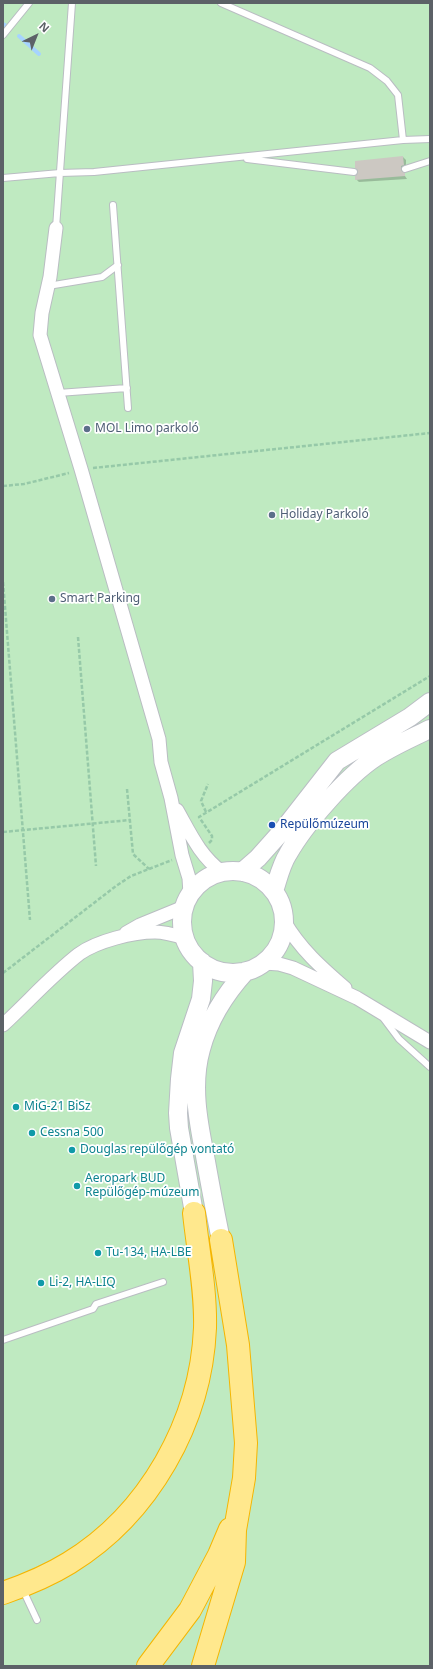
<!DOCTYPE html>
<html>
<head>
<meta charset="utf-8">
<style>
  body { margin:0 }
  #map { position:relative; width:433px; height:1669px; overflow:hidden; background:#f0eee5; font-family:"Noto Sans",sans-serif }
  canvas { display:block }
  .frame { position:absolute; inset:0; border:4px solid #5c6167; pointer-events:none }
  .north { position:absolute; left:16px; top:16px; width:40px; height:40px; -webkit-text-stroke:3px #fff; paint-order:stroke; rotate:43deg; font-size:11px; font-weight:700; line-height:16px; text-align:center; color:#5c6167 }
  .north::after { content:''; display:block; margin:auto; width:14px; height:18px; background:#5c6167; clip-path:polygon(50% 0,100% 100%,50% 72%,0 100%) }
</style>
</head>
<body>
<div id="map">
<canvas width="433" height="1669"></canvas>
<div class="frame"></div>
<div class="north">N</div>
</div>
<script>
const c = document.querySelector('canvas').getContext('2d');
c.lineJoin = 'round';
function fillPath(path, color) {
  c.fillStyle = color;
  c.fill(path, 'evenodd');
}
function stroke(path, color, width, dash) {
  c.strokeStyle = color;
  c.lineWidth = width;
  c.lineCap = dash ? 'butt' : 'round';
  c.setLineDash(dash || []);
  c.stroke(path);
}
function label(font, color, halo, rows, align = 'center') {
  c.font = font + ' "Noto Sans",sans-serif';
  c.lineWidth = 3.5;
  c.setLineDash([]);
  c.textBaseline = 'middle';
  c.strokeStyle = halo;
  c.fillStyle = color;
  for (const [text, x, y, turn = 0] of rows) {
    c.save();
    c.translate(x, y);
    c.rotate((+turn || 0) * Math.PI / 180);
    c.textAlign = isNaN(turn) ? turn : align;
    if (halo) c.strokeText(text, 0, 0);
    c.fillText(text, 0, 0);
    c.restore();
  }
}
const green = new Path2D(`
  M 3,3 L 430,3 L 430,1666 L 3,1666 Z`);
const shadow = new Path2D(`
  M 403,157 L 406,160 L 406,167 L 404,169 L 403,173 L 407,179 L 359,182 L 356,179 Z`);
const stream = new Path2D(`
  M 3,24 L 5,25
  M 19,36 L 39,54`);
const building = new Path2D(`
  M 403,156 L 404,165 L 401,166 L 401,170 L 405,173 L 405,176 L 355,180 L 355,176 L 358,172 L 355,168 L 355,161 Z`);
const path = new Path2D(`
  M 93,468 L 430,433
  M 3,486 L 24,484 L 69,473
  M 3,582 L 30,920
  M 78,637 L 96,866
  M 127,789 L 133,854 L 149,869
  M 206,812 L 201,801 L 208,784
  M 3,832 L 130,820
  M 209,843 L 212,840 L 212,836 L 199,817 L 430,676
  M 3,973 L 116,886 L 131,876 L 172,860`);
const lane = new Path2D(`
  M 221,3 L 370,68 L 387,81 L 398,95 L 403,140
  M 3,35 L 29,3
  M 247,159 L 354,172
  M 405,169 L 430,161
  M 3,178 L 60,173 L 94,172 L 403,140 L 430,139
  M 113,205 L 128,408
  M 56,228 L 72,3
  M 48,286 L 102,277 L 118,265
  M 58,393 L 127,388
  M 384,1019 L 399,1039 L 430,1067
  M 3,1340 L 93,1309 L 96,1304 L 163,1282
  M 23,1590 L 37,1620`);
const street = new Path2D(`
  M 56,228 L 50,277 L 42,313 L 40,335 L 81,469 L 159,739 L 161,762 L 171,798 L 182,855 L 189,878 L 190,894
  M 177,810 C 190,833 200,856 222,872
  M 284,921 C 300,949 322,968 345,988
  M 126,933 L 140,925 L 184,907
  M 264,963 L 279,964 L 293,968 L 357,998 L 430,1042
  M 3,1025 C 28,1002 52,975 79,954 C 97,941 133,932 155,932 C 165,932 175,935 185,938`);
const secondary = new Path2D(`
  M182 922a51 51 0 1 1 102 0a51 51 0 1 1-102 0Z
  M 242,872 L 258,858 L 283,830 L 337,761 L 410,717 L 430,702
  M 274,891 C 278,879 281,865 288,854 C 305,824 347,776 376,757 C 393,746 411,738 430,729
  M 194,1213 L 179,1128 L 178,1113 L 180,1079 L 183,1053 L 201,999 L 203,981 L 202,962
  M 221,1240 C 215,1212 210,1184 205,1156 C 198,1121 191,1084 201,1049 C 209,1019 225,994 246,971`);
const highway = new Path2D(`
  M 3,1593 C 26,1585 48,1576 69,1563 C 149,1514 201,1422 205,1328 C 206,1290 198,1251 194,1213
  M 148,1666 L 190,1610 L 219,1555 L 230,1529
  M 203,1666 L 234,1562 L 235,1530 L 244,1478 L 246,1443 L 238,1345 L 221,1240`);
const markers = [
  [87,429,4,"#5c6f8a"],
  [272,515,4,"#5c6f8a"],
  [52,599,4,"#5c6f8a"],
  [272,825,4,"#1a4fb4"],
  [16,1107,4,"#0f9aa8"],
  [32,1133,4,"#0f9aa8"],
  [72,1150,4,"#0f9aa8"],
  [77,1186,4,"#0f9aa8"],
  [98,1253,4,"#0f9aa8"],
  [41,1283,4,"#0f9aa8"]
];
const serviceNames = [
  ["MOL Limo parkoló",95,429],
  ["Holiday Parkoló",280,515],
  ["Smart Parking",60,599]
];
const transitNames = [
  ["Repülőmúzeum",280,825]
];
const cultureNames = [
  ["MiG-21 BiSz",24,1107],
  ["Cessna 500",40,1133],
  ["Douglas repülőgép vontató",80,1150],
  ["Aeropark BUD",85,1179],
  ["Repülőgép-múzeum",85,1193],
  ["Tu-134, HA-LBE",106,1253],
  ["Li-2, HA-LIQ",49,1283]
];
fillPath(green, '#bfeac1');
fillPath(shadow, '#0003');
stroke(stream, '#a6d4ff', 4);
fillPath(building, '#ccc8c2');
stroke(lane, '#b9bdc2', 8);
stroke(street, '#b9bdc2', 15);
stroke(secondary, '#babec4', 20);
stroke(highway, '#f5b500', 24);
stroke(path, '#96c9a8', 2.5, [4, 2]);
stroke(lane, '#fff', 6);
stroke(street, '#fff', 13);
stroke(secondary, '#fff', 18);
stroke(highway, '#ffe88d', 22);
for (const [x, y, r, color] of markers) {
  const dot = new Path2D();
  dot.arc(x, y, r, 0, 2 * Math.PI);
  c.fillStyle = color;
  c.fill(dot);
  stroke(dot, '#fff', 1.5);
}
label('12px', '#4e5e75', '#fff', serviceNames, 'left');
label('12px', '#164399', '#fff', transitNames, 'left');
label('12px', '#0d838f', '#fff', cultureNames, 'left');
</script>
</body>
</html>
